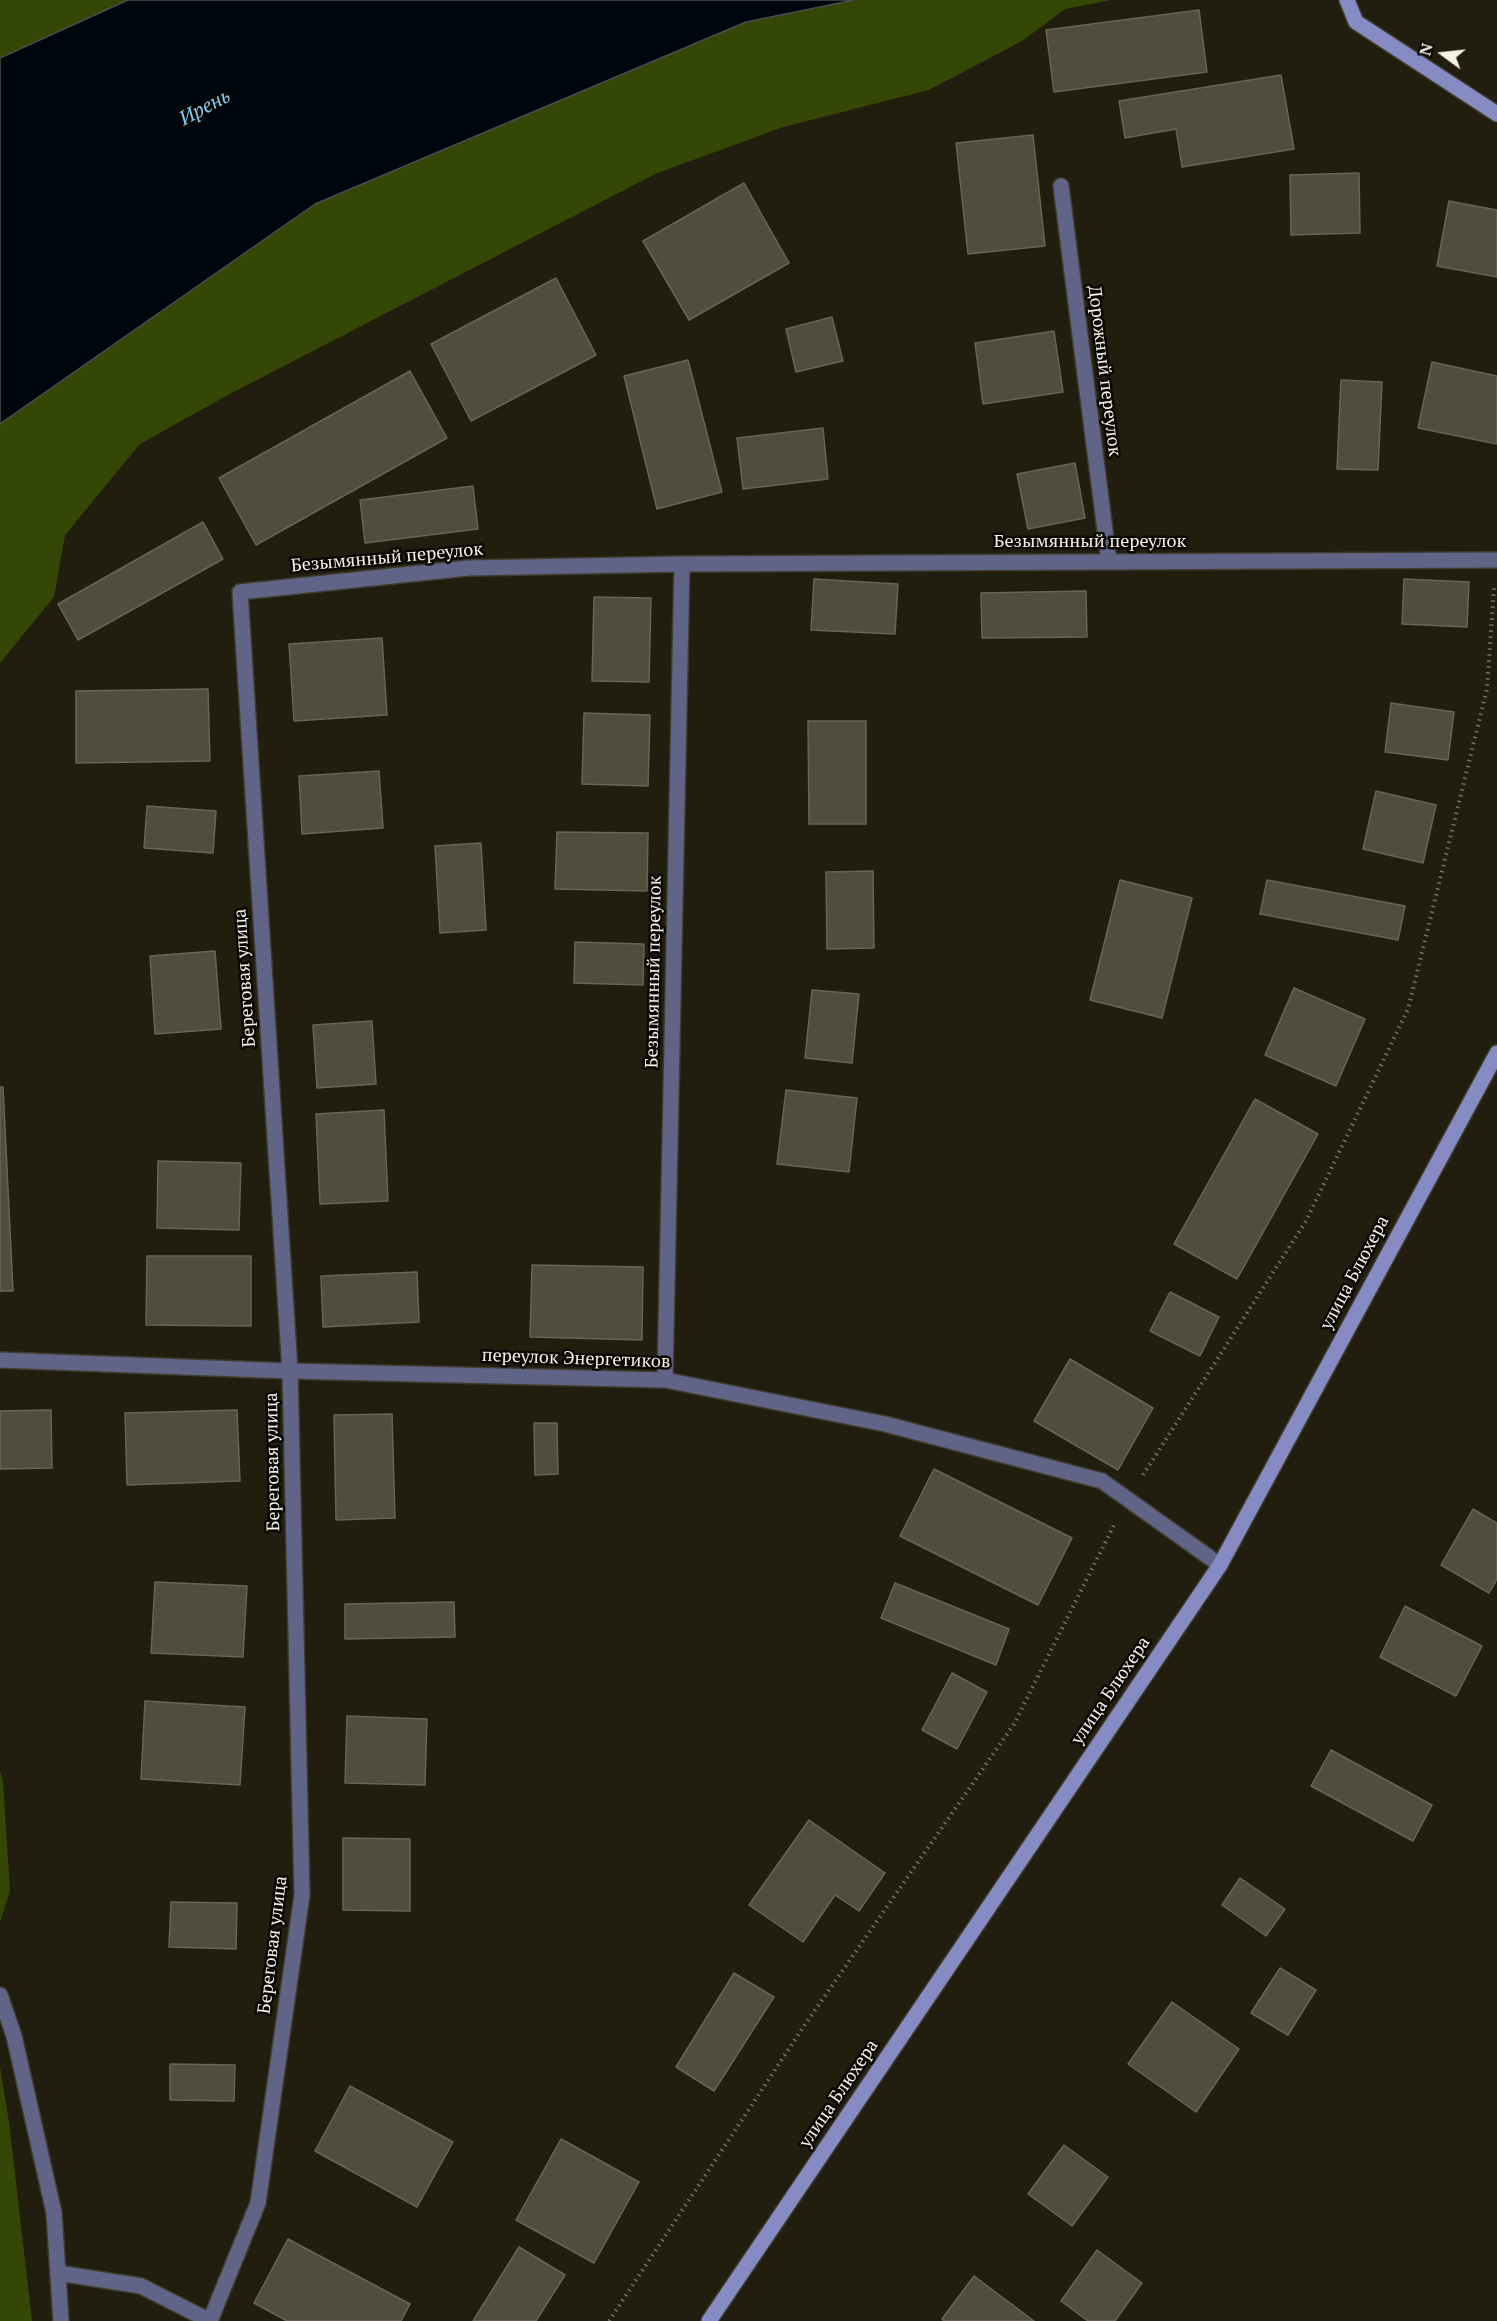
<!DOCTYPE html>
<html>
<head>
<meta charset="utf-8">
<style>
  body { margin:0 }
  #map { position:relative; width:1497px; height:2321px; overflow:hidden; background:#221e0f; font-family:"PT Serif",serif }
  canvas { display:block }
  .north { position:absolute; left:1413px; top:24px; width:60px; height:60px; -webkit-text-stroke:4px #0a0804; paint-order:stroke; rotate:285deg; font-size:16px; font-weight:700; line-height:24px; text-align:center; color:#f5f2e8 }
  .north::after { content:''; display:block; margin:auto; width:21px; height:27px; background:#f5f2e8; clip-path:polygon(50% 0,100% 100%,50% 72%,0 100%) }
</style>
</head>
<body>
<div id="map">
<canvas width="1497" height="2321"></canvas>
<div class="north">N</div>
</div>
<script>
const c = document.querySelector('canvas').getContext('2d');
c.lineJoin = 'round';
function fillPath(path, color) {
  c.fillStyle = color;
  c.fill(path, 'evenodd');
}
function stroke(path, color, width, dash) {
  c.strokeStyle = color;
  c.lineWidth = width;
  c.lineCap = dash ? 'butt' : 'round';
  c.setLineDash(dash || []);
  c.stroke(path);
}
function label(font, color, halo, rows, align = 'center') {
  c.font = font + ' "PT Serif",serif';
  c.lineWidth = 5;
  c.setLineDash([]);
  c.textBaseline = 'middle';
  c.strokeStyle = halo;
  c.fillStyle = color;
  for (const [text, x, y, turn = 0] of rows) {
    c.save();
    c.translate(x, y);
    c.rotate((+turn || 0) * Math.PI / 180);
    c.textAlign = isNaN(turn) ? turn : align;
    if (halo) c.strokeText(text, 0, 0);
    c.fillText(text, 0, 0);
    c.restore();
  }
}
const green = new Path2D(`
  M 0,0 L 128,0 L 0,58 Z
  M 854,0 L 1111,0 L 1065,9 L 1022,41 L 929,90 L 783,127 L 655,174 L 224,397 L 140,444 L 65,535 L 54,597 L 0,663 L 0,424 L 315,204 L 746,22 Z
  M 0,1771 L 3,1782 L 10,1891 L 0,1922 Z
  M 0,2067 L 9,2122 L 32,2321 L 0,2321 Z`);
const water = new Path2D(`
  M 128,0 L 854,0 L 746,22 L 315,204 L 0,424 L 0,58 Z`);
const building = new Path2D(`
  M 1199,10 L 1207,72 L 1054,92 L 1046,30 Z
  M 1281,75 L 1294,149 L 1182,167 L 1176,129 L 1125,138 L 1119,101 Z
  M 1033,135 L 1045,246 L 968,254 L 956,143 Z
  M 1359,173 L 1360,233 L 1291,235 L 1290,175 Z
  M 744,183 L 789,263 L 689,320 L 643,241 Z
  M 1449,201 L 1497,210 L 1497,277 L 1437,266 Z
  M 556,278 L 596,355 L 471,421 L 431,344 Z
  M 832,317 L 843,361 L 796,372 L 786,329 Z
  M 1054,331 L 1063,392 L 983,404 L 975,343 Z
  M 688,360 L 722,492 L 657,509 L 624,376 Z
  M 1432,362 L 1497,376 L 1497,444 L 1418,428 Z
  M 410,371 L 447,438 L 256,545 L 219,478 Z
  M 1341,380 L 1382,382 L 1378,470 L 1337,469 Z
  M 823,428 L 828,479 L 743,489 L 737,438 Z
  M 1075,463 L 1085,518 L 1028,529 L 1017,474 Z
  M 473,486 L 478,529 L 365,543 L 360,500 Z
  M 203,522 L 223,559 L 78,640 L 58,604 Z
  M 814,579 L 898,584 L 895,634 L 811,630 Z
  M 1404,579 L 1469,582 L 1467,627 L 1402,624 Z
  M 1086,591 L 1087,637 L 982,638 L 981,593 Z
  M 594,597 L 651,598 L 649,682 L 592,681 Z
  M 382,638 L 387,715 L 294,721 L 289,644 Z
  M 208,689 L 210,761 L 76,763 L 76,691 Z
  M 1391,703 L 1454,712 L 1448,760 L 1385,752 Z
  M 584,713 L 650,715 L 648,786 L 582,784 Z
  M 808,721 L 866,721 L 866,824 L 809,824 Z
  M 379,771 L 383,828 L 302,834 L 299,776 Z
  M 1376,791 L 1436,805 L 1423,863 L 1363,849 Z
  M 147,806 L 216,811 L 213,853 L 144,848 Z
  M 557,832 L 648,833 L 647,891 L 555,889 Z
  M 481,843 L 486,930 L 440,933 L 435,846 Z
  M 873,871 L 874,948 L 827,949 L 826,872 Z
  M 1120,880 L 1192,898 L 1162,1018 L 1090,1000 Z
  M 1267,880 L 1405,906 L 1398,940 L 1260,914 Z
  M 575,942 L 644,944 L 643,985 L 574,983 Z
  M 215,951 L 221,1029 L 155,1034 L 150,956 Z
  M 1294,988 L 1365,1019 L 1336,1086 L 1265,1055 Z
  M 812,990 L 859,994 L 852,1063 L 805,1058 Z
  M 372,1021 L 376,1084 L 317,1088 L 313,1025 Z
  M 0,1087 L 3,1087 L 13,1291 L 0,1291 Z
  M 786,1090 L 857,1098 L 849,1172 L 777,1164 Z
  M 1255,1099 L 1318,1134 L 1237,1279 L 1174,1244 Z
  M 384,1110 L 388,1201 L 320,1204 L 316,1114 Z
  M 158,1161 L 241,1163 L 239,1230 L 157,1228 Z
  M 147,1256 L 251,1256 L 251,1326 L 146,1325 Z
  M 532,1265 L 643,1267 L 642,1340 L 530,1337 Z
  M 417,1272 L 419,1322 L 323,1327 L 321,1276 Z
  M 1170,1292 L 1219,1317 L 1200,1356 L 1150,1331 Z
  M 1070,1359 L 1153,1408 L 1118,1470 L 1034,1421 Z
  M 51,1410 L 52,1468 L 0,1469 L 0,1411 Z
  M 237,1410 L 240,1481 L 127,1485 L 125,1413 Z
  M 392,1414 L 395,1518 L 336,1520 L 334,1415 Z
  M 534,1423 L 557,1423 L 558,1474 L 535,1475 Z
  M 934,1469 L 1072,1538 L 1038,1605 L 900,1536 Z
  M 1473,1509 L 1497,1523 L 1497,1579 L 1489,1593 L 1441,1565 Z
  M 155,1582 L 247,1586 L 243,1657 L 151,1653 Z
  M 895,1583 L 1009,1629 L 996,1665 L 881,1618 Z
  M 454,1602 L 455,1637 L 345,1639 L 345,1604 Z
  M 1405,1606 L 1482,1646 L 1456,1696 L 1380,1657 Z
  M 952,1673 L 987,1692 L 957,1749 L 922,1730 Z
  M 145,1701 L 245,1707 L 240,1785 L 141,1779 Z
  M 347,1716 L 427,1719 L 425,1785 L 345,1783 Z
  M 1331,1750 L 1432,1805 L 1413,1841 L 1311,1786 Z
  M 809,1820 L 885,1873 L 859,1911 L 835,1895 L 803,1942 L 749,1905 Z
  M 343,1838 L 410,1839 L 410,1911 L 343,1910 Z
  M 1240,1878 L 1285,1909 L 1266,1936 L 1222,1905 Z
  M 171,1902 L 237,1903 L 236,1949 L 169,1947 Z
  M 1280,1968 L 1316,1990 L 1288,2035 L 1251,2013 Z
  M 734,1973 L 774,1997 L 714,2091 L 676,2067 Z
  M 1172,2002 L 1239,2049 L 1196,2112 L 1128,2064 Z
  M 170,2064 L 235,2065 L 234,2101 L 170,2100 Z
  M 350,2086 L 453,2142 L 417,2207 L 315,2151 Z
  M 561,2139 L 639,2182 L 594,2263 L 516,2220 Z
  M 1064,2145 L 1108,2177 L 1072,2226 L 1028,2194 Z
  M 288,2239 L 410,2304 L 401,2321 L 287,2321 L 254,2303 Z
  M 519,2247 L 565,2275 L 536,2321 L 473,2321 Z
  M 1097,2250 L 1142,2283 L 1115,2321 L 1088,2321 L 1061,2301 Z
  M 974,2276 L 1034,2321 L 944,2321 L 942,2319 Z`);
const path = new Path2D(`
  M 1143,1475 L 1306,1221 L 1408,1009 L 1487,689 L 1494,588
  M 609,2321 L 804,2026 L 1014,1724 L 1114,1525`);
const lane = new Path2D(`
  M 0,1995 L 14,2036 L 54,2213 L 61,2321`);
const street = new Path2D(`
  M 1061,186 L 1109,562
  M 0,1360 L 290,1371 L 665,1380 L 885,1424 L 1102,1481 L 1220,1565
  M 665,1380 L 682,564
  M 58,2273 L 141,2286 L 210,2321
  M 210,2321 L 258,2203 L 302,1895 L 290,1371 L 240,592 L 468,568 L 682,564 L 1497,560`);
const secondary = new Path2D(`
  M 1347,0 L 1356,22 L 1497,114
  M 709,2321 L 1220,1565 L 1497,1053`);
const streetNames = [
  ["Дорожный переулок",1104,371,83],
  ["Безымянный переулок",1090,542],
  ["Безымянный переулок",387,558,-5],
  ["Безымянный переулок",654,972,-89],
  ["Береговая улица",245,978,-94],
  ["улица Блюхера",1355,1273,-62],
  ["переулок Энергетиков",576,1359,2],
  ["Береговая улица",273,1462,-91],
  ["улица Блюхера",1111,1691,-56],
  ["Береговая улица",273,1945,-83],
  ["улица Блюхера",839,2094,-56]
];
const waterNames = [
  ["Ирень",205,108,-28]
];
fillPath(green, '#344705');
fillPath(water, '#00060d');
stroke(water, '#4a4d4f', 1.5);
fillPath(building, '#514d3c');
stroke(building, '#696453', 1.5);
stroke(lane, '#403c2d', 18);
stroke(street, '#403c2d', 18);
stroke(secondary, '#403c2d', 18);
stroke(path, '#757164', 4, [1.5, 4.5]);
stroke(lane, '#606487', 15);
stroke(street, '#606487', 15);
stroke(secondary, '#868bc4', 15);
label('18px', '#f5f2e8', '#0a0804', streetNames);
label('italic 20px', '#82caf3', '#0a0804', waterNames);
</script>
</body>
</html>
